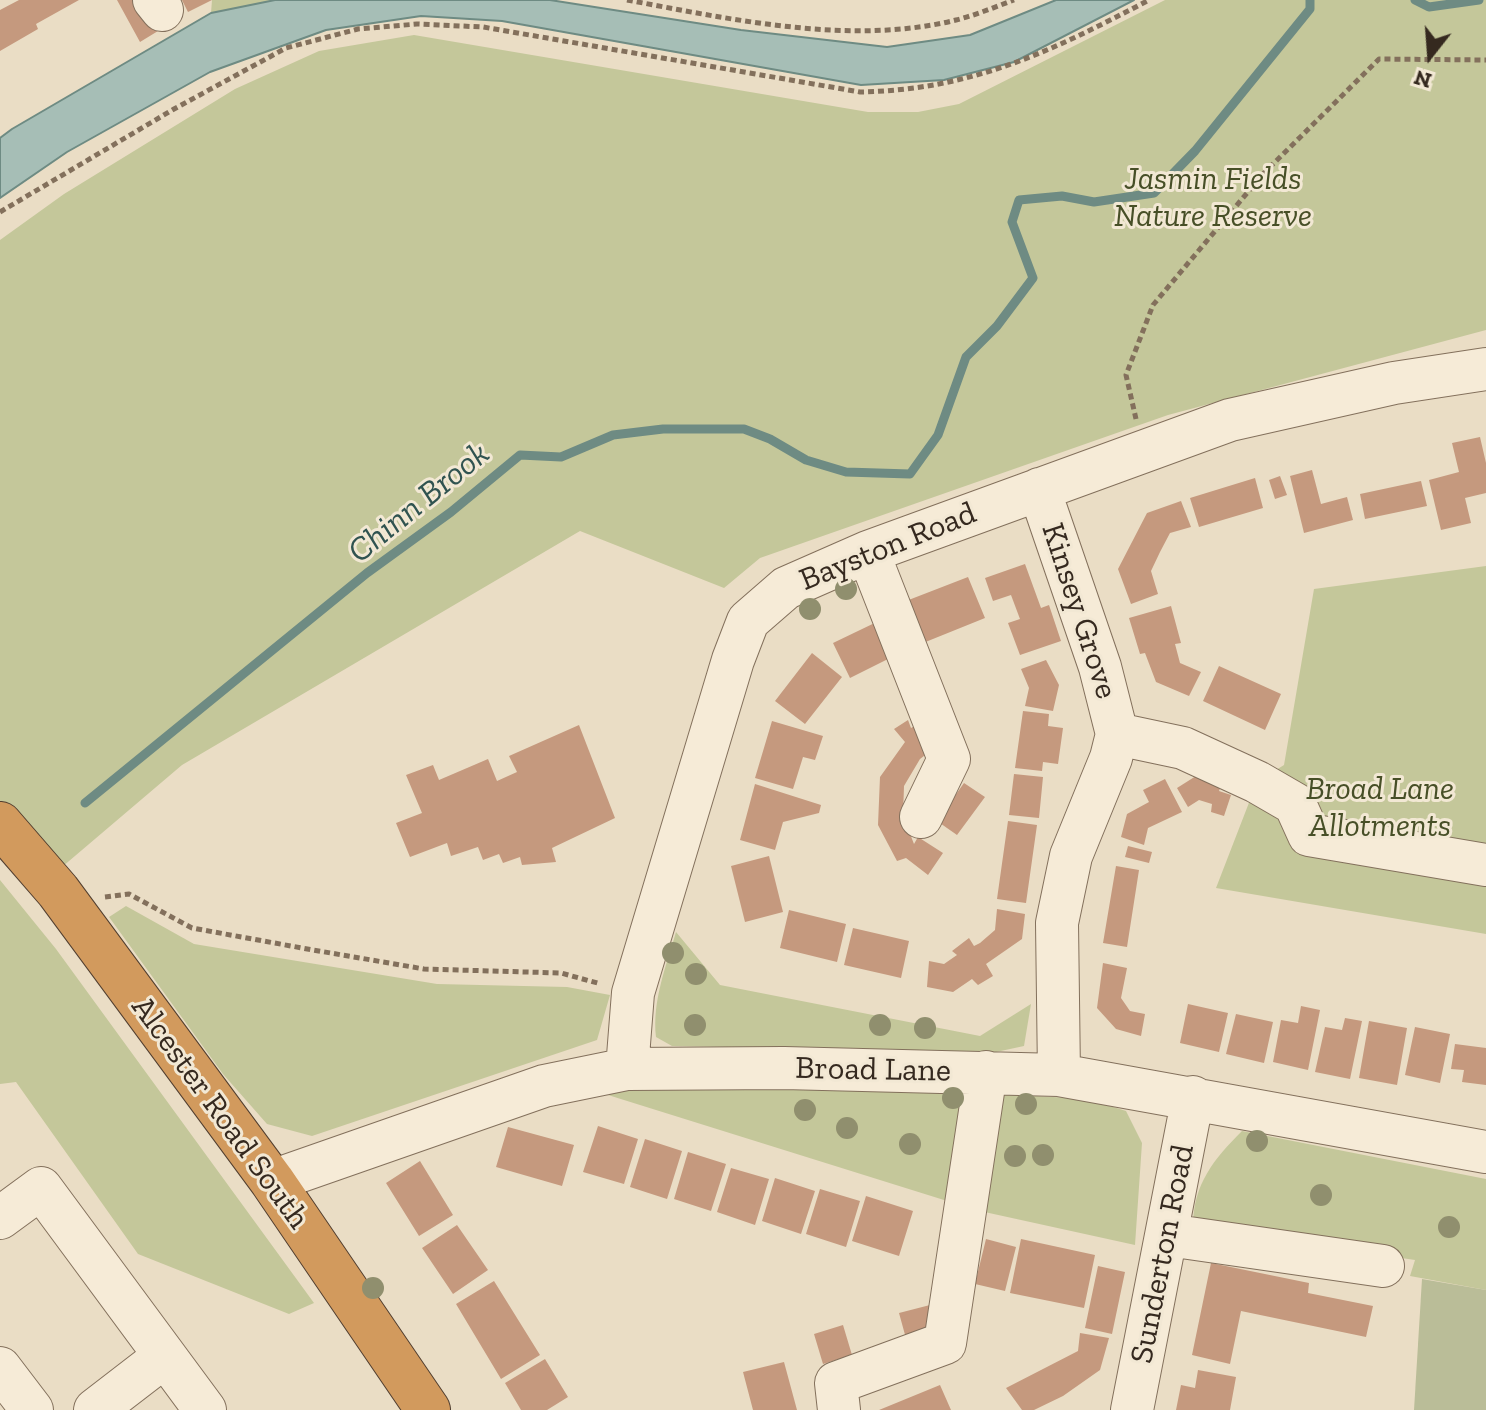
<!DOCTYPE html>
<html>
<head>
<meta charset="utf-8">
<style>
  body { margin:0 }
  #map { position:relative; width:1486px; height:1410px; overflow:hidden; background:#eaddc5; font-family:"Zilla Slab",serif }
  canvas { display:block }
  .north { position:absolute; left:1390px; top:16px; width:80px; height:80px; -webkit-text-stroke:6px #f2e8d4; paint-order:stroke; rotate:197deg; font-size:22px; font-weight:700; line-height:32px; text-align:center; color:#35291f }
  .north::after { content:''; display:block; margin:auto; width:28px; height:36px; background:#35291f; clip-path:polygon(50% 0,100% 100%,50% 72%,0 100%) }
</style>
</head>
<body>
<div id="map">
<canvas width="1486" height="1410"></canvas>
<div class="north">N</div>
</div>
<script>
const c = document.querySelector('canvas').getContext('2d');
c.lineJoin = 'round';
function fillPath(path, color) {
  c.fillStyle = color;
  c.fill(path, 'evenodd');
}
function stroke(path, color, width, dash) {
  c.strokeStyle = color;
  c.lineWidth = width;
  c.lineCap = dash ? 'butt' : 'round';
  c.setLineDash(dash || []);
  c.stroke(path);
}
function label(font, color, halo, rows, align = 'center') {
  c.font = font + ' "Zilla Slab",serif';
  c.lineWidth = 6;
  c.setLineDash([]);
  c.textBaseline = 'middle';
  c.strokeStyle = halo;
  c.fillStyle = color;
  for (const [text, x, y, turn = 0] of rows) {
    c.save();
    c.translate(x, y);
    c.rotate((+turn || 0) * Math.PI / 180);
    c.textAlign = isNaN(turn) ? turn : align;
    if (halo) c.strokeText(text, 0, 0);
    c.fillText(text, 0, 0);
    c.restore();
  }
}
const green = new Path2D(`
  M 212,0 L 275,0 L 211,13 Z
  M 1165,0 L 1486,0 L 1486,330 L 1168,415 L 760,558 L 724,588 L 580,531 L 182,765 L 62,867 L 0,804 L 0,240 L 64,194 L 235,89 L 319,51 L 414,35 L 868,112 L 918,112 L 959,104 Z
  M 1486,566 L 1486,934 L 1216,888 L 1257,782 L 1284,765 L 1314,589 Z
  M 0,880 L 56,949 L 314,1303 L 289,1314 L 138,1254 L 16,1082 L 0,1084 Z
  M 126,906 L 194,944 L 437,984 L 567,987 L 610,995 L 597,1040 L 312,1136 L 267,1124 L 223,1074 L 109,917 Z
  M 676,932 L 720,985 L 980,1036 L 1031,1004 L 1024,1046 L 996,1052 L 672,1046 L 656,1037 C 652,1001 666,967 676,932 Z
  M 613,1082 L 969,1089 L 960,1205 L 592,1090 Z
  M 1001,1094 L 1088,1099 L 1126,1111 L 1142,1143 L 1135,1245 L 980,1211 Z
  M 1242,1131 L 1486,1179 L 1486,1290 L 1410,1276 L 1415,1260 L 1193,1227 C 1193,1184 1214,1159 1242,1131 Z`);
const cemetery = new Path2D(`
  M 1422,1279 L 1486,1290 L 1486,1410 L 1414,1410 Z`);
const water = new Path2D(`
  M 275,0 L 550,0 L 741,30 L 887,47 L 970,35 L 1056,0 L 1134,0 L 1014,62 L 944,80 L 861,85 L 502,21 L 421,16 L 326,30 L 210,72 L 67,152 L 0,198 L 0,138 L 12,129 L 211,13 Z`);
const stream = new Path2D(`
  M 1415,0 L 1429,7 L 1479,0
  M 85,803 L 367,573 L 451,512 L 520,455 L 561,457 L 613,435 L 663,429 L 744,429 L 770,439 L 806,460 L 846,472 L 910,474 L 938,435 L 966,357 L 997,326 L 1033,278 L 1012,222 L 1019,200 L 1062,196 L 1094,202 L 1154,193 L 1195,151 L 1310,9 L 1310,0`);
const building = new Path2D(`
  M 19,0 L 79,0 L 36,24 L 38,29 L 0,51 L 0,10 Z
  M 117,0 L 141,0 L 158,31 L 140,42 Z
  M 182,0 L 212,0 L 188,12 Z
  M 1480,437 L 1486,463 L 1486,493 L 1465,498 L 1471,523 L 1441,530 L 1429,480 L 1459,472 L 1452,443 Z
  M 1312,470 L 1321,504 L 1347,497 L 1353,520 L 1304,533 L 1290,476 Z
  M 1280,476 L 1287,495 L 1275,499 L 1269,480 Z
  M 1255,478 L 1263,508 L 1199,527 L 1190,498 Z
  M 1421,481 L 1427,506 L 1365,519 L 1360,494 Z
  M 1181,501 L 1191,527 L 1170,533 L 1160,552 L 1151,571 L 1158,594 L 1131,604 L 1118,569 L 1147,513 Z
  M 1025,564 L 1041,608 L 1049,605 L 1061,641 L 1020,655 L 1008,623 L 1020,619 L 1011,595 L 993,601 L 985,578 Z
  M 968,577 L 985,618 L 923,643 L 906,601 Z
  M 1171,606 L 1181,643 L 1175,644 L 1180,663 L 1201,672 L 1189,696 L 1156,682 L 1145,653 L 1140,654 L 1129,618 Z
  M 885,618 L 902,652 L 850,678 L 833,643 Z
  M 812,653 L 842,677 L 805,724 L 775,701 Z
  M 1046,660 L 1059,685 L 1053,711 L 1025,706 L 1029,688 L 1021,669 Z
  M 1219,666 L 1281,694 L 1265,730 L 1203,701 Z
  M 1023,711 L 1049,714 L 1048,726 L 1063,728 L 1058,764 L 1043,762 L 1042,771 L 1015,768 Z
  M 928,718 L 938,745 L 920,759 L 904,786 L 903,816 L 914,844 L 918,837 L 943,853 L 928,875 L 906,858 L 897,861 L 878,825 L 880,777 L 905,742 L 894,729 L 908,720 L 911,728 Z
  M 772,721 L 823,736 L 815,760 L 803,757 L 793,789 L 755,778 Z
  M 579,725 L 615,818 L 552,848 L 556,862 L 522,865 L 520,857 L 503,863 L 499,854 L 483,860 L 478,847 L 451,856 L 447,843 L 410,857 L 396,823 L 422,813 L 406,775 L 433,765 L 439,780 L 488,759 L 497,781 L 517,772 L 509,756 Z
  M 1014,774 L 1043,777 L 1039,818 L 1009,815 Z
  M 1196,776 L 1222,783 L 1219,791 L 1231,795 L 1224,816 L 1211,812 L 1212,804 L 1199,800 L 1188,807 L 1177,788 Z
  M 1165,779 L 1182,812 L 1148,828 L 1144,845 L 1121,837 L 1127,814 L 1149,802 L 1143,790 Z
  M 964,783 L 985,797 L 957,835 L 937,821 Z
  M 755,784 L 821,805 L 819,813 L 783,822 L 775,850 L 740,840 Z
  M 1008,821 L 1037,825 L 1026,903 L 997,899 Z
  M 1128,846 L 1152,852 L 1149,863 L 1125,857 Z
  M 769,856 L 783,912 L 745,922 L 731,866 Z
  M 1116,866 L 1139,870 L 1127,947 L 1103,943 Z
  M 997,909 L 1025,914 L 1022,939 L 986,964 L 993,976 L 978,985 L 972,979 L 953,992 L 927,987 L 929,961 L 944,964 L 957,955 L 952,951 L 969,938 L 974,946 L 980,943 L 995,930 Z
  M 789,910 L 846,924 L 837,962 L 780,948 Z
  M 853,928 L 909,941 L 901,978 L 844,965 Z
  M 1103,963 L 1127,968 L 1121,998 L 1130,1011 L 1145,1014 L 1141,1036 L 1116,1029 L 1097,1008 Z
  M 1188,1004 L 1228,1013 L 1219,1052 L 1180,1043 Z
  M 1301,1006 L 1320,1010 L 1308,1070 L 1273,1062 L 1281,1020 L 1298,1023 Z
  M 1236,1014 L 1273,1022 L 1264,1063 L 1226,1054 Z
  M 1345,1018 L 1362,1021 L 1350,1079 L 1315,1072 L 1325,1027 L 1342,1030 Z
  M 1369,1021 L 1407,1028 L 1397,1085 L 1359,1078 Z
  M 1415,1027 L 1450,1034 L 1440,1083 L 1405,1075 Z
  M 1455,1044 L 1486,1048 L 1486,1085 L 1462,1082 L 1464,1070 L 1451,1069 Z
  M 598,1126 L 638,1139 L 624,1184 L 583,1172 Z
  M 508,1127 L 574,1145 L 562,1186 L 496,1167 Z
  M 645,1139 L 682,1151 L 667,1199 L 630,1187 Z
  M 688,1152 L 726,1164 L 711,1211 L 674,1199 Z
  M 420,1161 L 453,1215 L 419,1236 L 386,1183 Z
  M 731,1168 L 769,1179 L 755,1225 L 717,1212 Z
  M 775,1178 L 815,1191 L 801,1234 L 762,1221 Z
  M 820,1189 L 860,1201 L 846,1247 L 806,1234 Z
  M 866,1196 L 913,1211 L 899,1256 L 852,1241 Z
  M 457,1225 L 488,1270 L 453,1294 L 422,1248 Z
  M 986,1239 L 1016,1247 L 1005,1291 L 975,1284 Z
  M 1021,1239 L 1095,1255 L 1084,1308 L 1010,1293 Z
  M 1211,1263 L 1309,1283 L 1308,1293 L 1373,1306 L 1366,1337 L 1241,1311 L 1230,1364 L 1192,1355 Z
  M 1098,1266 L 1125,1272 L 1112,1334 L 1085,1328 Z
  M 494,1281 L 540,1355 L 501,1379 L 456,1304 Z
  M 930,1305 L 937,1335 L 907,1342 L 899,1313 Z
  M 843,1325 L 852,1355 L 823,1364 L 814,1334 Z
  M 1080,1333 L 1109,1338 L 1100,1370 L 1063,1396 L 1034,1410 L 1022,1410 L 1006,1388 L 1078,1351 Z
  M 545,1359 L 568,1397 L 547,1410 L 521,1410 L 505,1383 Z
  M 784,1362 L 797,1410 L 753,1410 L 743,1372 Z
  M 1198,1370 L 1236,1377 L 1230,1410 L 1176,1410 L 1181,1385 L 1195,1388 Z
  M 940,1385 L 951,1410 L 879,1410 Z`);
const path = new Path2D(`
  M 627,0 C 729,19 853,46 956,20 C 976,15 995,7 1014,0
  M 0,212 L 174,109 L 286,48 L 358,29 L 417,24 L 483,27 L 860,92 C 972,90 1052,51 1149,0
  M 1136,419 L 1126,375 L 1153,305 L 1263,174 L 1379,59 L 1486,60
  M 105,897 L 129,894 L 192,928 L 313,950 L 424,969 L 561,973 L 601,984`);
const minor = new Path2D(`
  M 154,0 L 162,10
  M 1039,489 L 1100,667 L 1117,734 L 1111,758 L 1071,856 L 1057,923 L 1059,1075
  M 868,552 L 949,759 L 921,817
  M 1117,734 L 1183,748 L 1257,782 L 1295,804 L 1309,835 L 1486,865
  M 627,1069 L 633,993 L 733,660 L 748,621 L 786,588 L 868,552 L 1230,420 L 1394,383 L 1486,369
  M 272,1181 L 544,1086 L 627,1069 L 784,1068 L 1059,1075 L 1486,1152
  M 0,1218 L 41,1188 L 205,1410
  M 1168,1235 L 1383,1266
  M 0,1368 L 32,1410
  M 95,1410 L 165,1356
  M 839,1410 L 836,1383 L 945,1343 L 986,1072
  M 1132,1410 L 1193,1097`);
const highway = new Path2D(`
  M 0,824 L 58,891 L 272,1181 L 428,1410`);
const trees = [
  [846,589],
  [810,609],
  [673,953],
  [696,974],
  [695,1025],
  [880,1025],
  [925,1028],
  [953,1098],
  [1026,1104],
  [805,1110],
  [847,1128],
  [1257,1141],
  [910,1144],
  [1043,1155],
  [1015,1156],
  [1321,1195],
  [1449,1227],
  [373,1288]
];
const parkNames = [
  ["Jasmin Fields",1213,180],
  ["Nature Reserve",1213,217],
  ["Broad Lane",1380,790],
  ["Allotments",1380,827]
];
const streetNames = [
  ["Bayston Road",888,547,-22],
  ["Kinsey Grove",1079,611,72],
  ["Broad Lane",873,1070,1],
  ["Alcester Road South",220,1113,54],
  ["Sunderton Road",1163,1254,-79]
];
const waterNames = [
  ["Chinn Brook",419,503,-39]
];
fillPath(green, '#c4c79a');
fillPath(cemetery, '#babd98');
fillPath(water, '#a6beb6');
stroke(water, '#6e8b83', 2);
stroke(stream, '#6e8b83', 9);
fillPath(building, '#c5997e');
stroke(minor, '#83705c', 44);
stroke(highway, '#523f30', 46);
stroke(path, '#83705c', 5, [6, 4]);
stroke(minor, '#f6ebd7', 42);
stroke(highway, '#d29a5d', 44);
c.fillStyle = '#908f6e';
for (const [x, y] of trees) {
  c.beginPath();
  c.arc(x, y, 11, 0, 2 * Math.PI);
  c.fill();
}
label('italic 32px', '#474f27', '#f2e8d4', parkNames);
label('32px', '#35291f', '#f2e8d4', streetNames);
label('italic 34px', '#305350', '#f2e8d4', waterNames);
</script>
</body>
</html>
